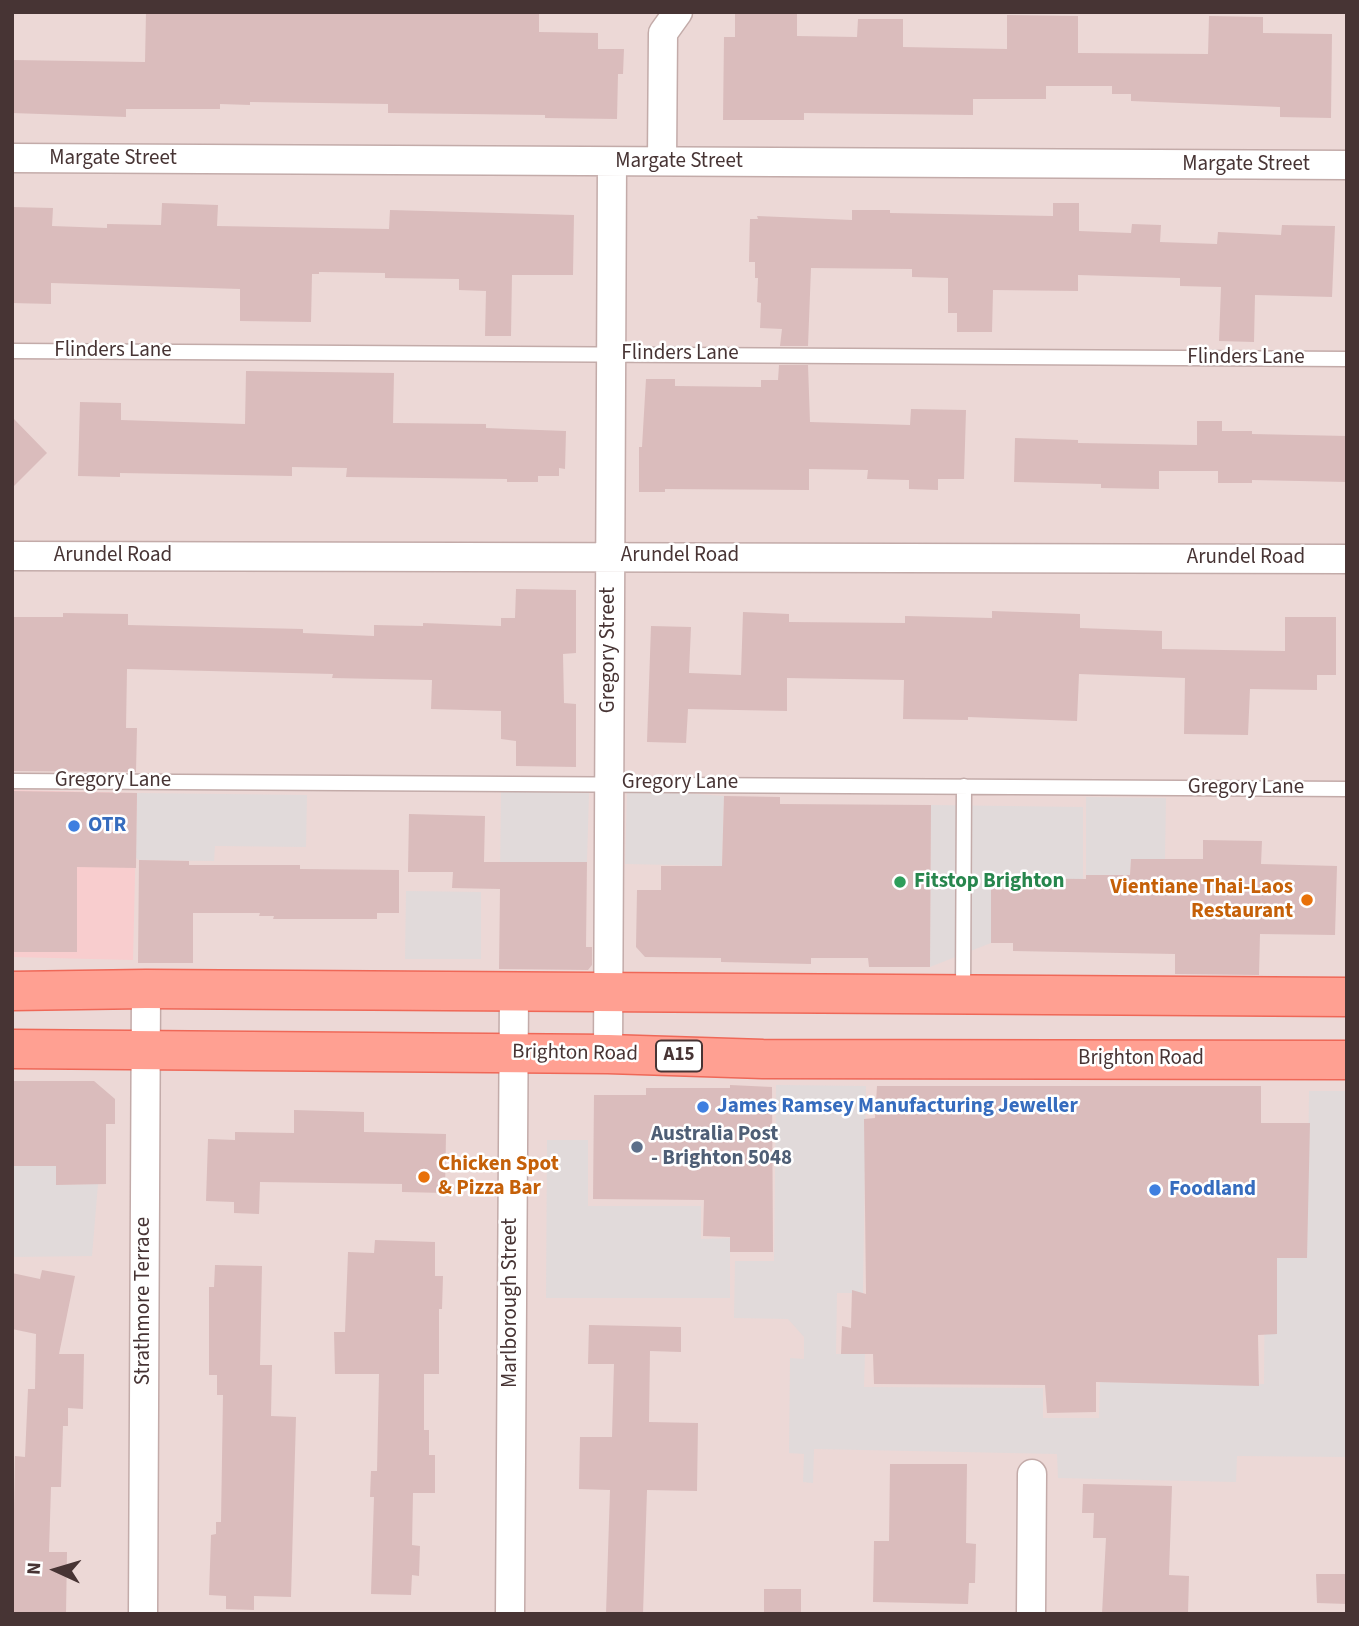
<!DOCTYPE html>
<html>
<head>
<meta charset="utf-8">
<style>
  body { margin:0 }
  #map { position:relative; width:1359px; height:1626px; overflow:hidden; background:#f4e6e5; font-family:"Source Sans 3",sans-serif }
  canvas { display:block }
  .frame { position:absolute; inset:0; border:14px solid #473434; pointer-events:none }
  .north { position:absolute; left:21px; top:1535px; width:70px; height:70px; -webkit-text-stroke:5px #fff; paint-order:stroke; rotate:274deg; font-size:19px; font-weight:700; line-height:28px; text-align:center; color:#473434 }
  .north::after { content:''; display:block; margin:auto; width:24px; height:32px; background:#473434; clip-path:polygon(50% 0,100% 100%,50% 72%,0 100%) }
</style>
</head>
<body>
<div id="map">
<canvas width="1359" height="1626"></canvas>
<div class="frame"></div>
<div class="north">N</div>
</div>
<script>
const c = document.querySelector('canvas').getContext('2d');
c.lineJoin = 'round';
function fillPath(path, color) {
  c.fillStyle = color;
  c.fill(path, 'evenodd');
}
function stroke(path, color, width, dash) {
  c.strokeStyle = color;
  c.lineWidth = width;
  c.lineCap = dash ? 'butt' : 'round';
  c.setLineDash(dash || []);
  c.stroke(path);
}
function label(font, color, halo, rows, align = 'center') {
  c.font = font + ' "Source Sans 3",sans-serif';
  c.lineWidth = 5;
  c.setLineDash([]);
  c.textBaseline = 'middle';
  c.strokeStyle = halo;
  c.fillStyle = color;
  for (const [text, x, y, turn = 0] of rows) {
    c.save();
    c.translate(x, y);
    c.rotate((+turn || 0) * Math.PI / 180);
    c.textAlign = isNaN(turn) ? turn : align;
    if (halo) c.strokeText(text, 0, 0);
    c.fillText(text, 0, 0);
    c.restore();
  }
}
const residential = new Path2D(`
  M 12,12 L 1347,12 L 1347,1614 L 12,1614 Z`);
const commercial = new Path2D(`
  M 12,790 L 137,793 L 133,960 L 12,957 Z`);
const parking = new Path2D(`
  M 627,789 L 724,796 L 722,866 L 625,864 Z
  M 501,791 L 589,793 L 587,862 L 533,862 L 500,876 Z
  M 137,793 L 307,795 L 306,847 L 215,846 L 214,861 L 139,860 L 136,858 Z
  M 1086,797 L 1166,798 L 1165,859 L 1131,859 L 1130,875 L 1086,875 Z
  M 931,805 L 1083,807 L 1083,879 L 991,879 L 991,943 L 930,967 Z
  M 406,891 L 481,892 L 481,959 L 405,959 Z
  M 776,1085 L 866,1086 L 863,1293 L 837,1293 L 836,1354 L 865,1354 L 864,1387 L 1043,1388 L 1043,1418 L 1099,1418 L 1100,1382 L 1264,1384 L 1265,1258 L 1307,1258 L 1309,1091 L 1347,1091 L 1347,1457 L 1237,1456 L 1236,1482 L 1058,1478 L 1057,1454 L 814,1449 L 813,1483 L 803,1482 L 804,1454 L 789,1453 L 790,1358 L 804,1359 L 804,1337 L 788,1319 L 734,1318 L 735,1261 L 774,1261 Z
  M 547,1140 L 588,1140 L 588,1206 L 701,1206 L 701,1239 L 730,1238 L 730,1298 L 546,1298 Z
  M 12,1166 L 56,1166 L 56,1185 L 98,1184 L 92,1256 L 12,1257 Z`);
const building = new Path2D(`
  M 146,12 L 539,12 L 539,32 L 598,33 L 598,49 L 624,49 L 623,74 L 618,74 L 617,119 L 545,118 L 545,115 L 388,113 L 388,104 L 250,102 L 250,105 L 220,104 L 220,109 L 126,109 L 126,117 L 12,113 L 12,60 L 145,62 Z
  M 735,12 L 797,12 L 797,36 L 857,37 L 858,19 L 903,19 L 903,47 L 1007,49 L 1007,15 L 1078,16 L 1078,53 L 1208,54 L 1209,16 L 1263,17 L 1263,33 L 1332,34 L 1331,118 L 1280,117 L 1280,107 L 1131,101 L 1131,94 L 1112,94 L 1112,86 L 1046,86 L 1046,99 L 973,99 L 973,115 L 804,113 L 804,120 L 723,120 L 724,37 L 735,37 Z
  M 162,203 L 218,205 L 217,226 L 389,229 L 390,210 L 574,215 L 573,275 L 512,275 L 511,336 L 485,336 L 486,291 L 459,290 L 459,279 L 385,278 L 385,273 L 319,272 L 319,274 L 312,274 L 311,322 L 240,321 L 240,289 L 51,283 L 51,304 L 12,303 L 12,207 L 53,208 L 52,226 L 107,228 L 107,224 L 161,225 Z
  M 1053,203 L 1079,203 L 1079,231 L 1131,233 L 1132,224 L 1161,225 L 1160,242 L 1217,244 L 1218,232 L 1281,235 L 1282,225 L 1335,226 L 1332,297 L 1255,295 L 1254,342 L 1219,341 L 1221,287 L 1180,286 L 1180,278 L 1078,275 L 1078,291 L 993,290 L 992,332 L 957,332 L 957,313 L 948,313 L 948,278 L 912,277 L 912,269 L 811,268 L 808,346 L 780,346 L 782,329 L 760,328 L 761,303 L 757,302 L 758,278 L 755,278 L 755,262 L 749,262 L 750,219 L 758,219 L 757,216 L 852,220 L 852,210 L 890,210 L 890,213 L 1053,216 Z
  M 779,365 L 808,365 L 810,422 L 910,425 L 911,409 L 966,410 L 964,479 L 938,479 L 938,490 L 909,489 L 909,480 L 867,479 L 868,470 L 809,469 L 809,490 L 665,489 L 665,492 L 639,492 L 639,447 L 642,447 L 646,379 L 675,379 L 675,386 L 761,387 L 761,380 L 778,380 Z
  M 246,371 L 394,373 L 393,423 L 486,424 L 486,428 L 566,431 L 565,469 L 559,468 L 559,476 L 538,476 L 538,482 L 507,482 L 507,479 L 346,477 L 347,468 L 292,467 L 292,476 L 120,473 L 120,477 L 78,476 L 80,402 L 121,403 L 121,420 L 245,424 Z
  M 12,417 L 47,453 L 12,488 Z
  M 1197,421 L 1222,421 L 1222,431 L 1252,431 L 1252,434 L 1347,436 L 1347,482 L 1252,480 L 1252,483 L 1218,483 L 1218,471 L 1159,471 L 1159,489 L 1101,488 L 1101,484 L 1014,482 L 1015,438 L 1078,440 L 1078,443 L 1197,445 Z
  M 516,589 L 576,590 L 576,653 L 563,654 L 564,703 L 576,704 L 576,767 L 516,766 L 516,741 L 501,739 L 501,711 L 431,709 L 432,680 L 332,678 L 333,674 L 127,669 L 126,728 L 137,728 L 136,772 L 12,771 L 12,617 L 63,617 L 63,613 L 128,614 L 128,625 L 303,629 L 303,633 L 374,636 L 374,625 L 423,626 L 423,623 L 501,626 L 501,618 L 515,618 Z
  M 992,611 L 1080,614 L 1080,628 L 1162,631 L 1162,649 L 1285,651 L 1285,617 L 1336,617 L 1336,675 L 1317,675 L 1317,690 L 1250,689 L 1248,735 L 1184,734 L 1185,678 L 1079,674 L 1077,721 L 968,717 L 968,720 L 903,719 L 904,680 L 787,678 L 787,711 L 688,709 L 686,743 L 647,742 L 651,626 L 691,627 L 689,673 L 741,675 L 743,612 L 789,614 L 789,622 L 905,623 L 905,616 L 992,618 Z
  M 12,791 L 137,793 L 136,868 L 77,867 L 77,952 L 12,952 Z
  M 724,796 L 780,797 L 780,804 L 931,805 L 930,967 L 869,967 L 868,958 L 811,958 L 811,964 L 721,962 L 721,958 L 645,957 L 636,947 L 637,890 L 661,890 L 661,866 L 722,866 Z
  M 409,814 L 485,816 L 484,862 L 587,862 L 586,947 L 592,947 L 592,965 L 588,970 L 499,969 L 500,889 L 452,888 L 453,872 L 408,872 Z
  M 1203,840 L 1262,841 L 1261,864 L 1337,866 L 1335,935 L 1260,934 L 1259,975 L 1175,974 L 1175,954 L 1013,951 L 1013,943 L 991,943 L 991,878 L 1086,879 L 1086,875 L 1130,875 L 1131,859 L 1203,859 Z
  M 139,860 L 189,861 L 189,865 L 300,865 L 300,869 L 399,870 L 399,913 L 377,913 L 377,919 L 273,919 L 274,916 L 259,916 L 260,913 L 193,913 L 193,963 L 138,963 Z
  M 12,1081 L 94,1081 L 115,1099 L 115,1124 L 106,1124 L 106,1184 L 56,1185 L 56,1166 L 12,1166 Z
  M 730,1085 L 772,1087 L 773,1252 L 730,1252 L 730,1237 L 703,1236 L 704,1200 L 593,1199 L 594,1095 L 646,1095 L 646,1088 L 730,1088 Z
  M 877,1086 L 1261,1086 L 1261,1123 L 1310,1123 L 1307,1258 L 1277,1258 L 1277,1334 L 1258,1335 L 1259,1386 L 1096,1382 L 1096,1412 L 1047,1413 L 1045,1385 L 874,1384 L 873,1354 L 841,1354 L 842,1326 L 851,1328 L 852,1290 L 866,1294 L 864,1119 L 875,1118 Z
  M 294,1110 L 364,1112 L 364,1132 L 446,1134 L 445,1193 L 402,1192 L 402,1184 L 260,1182 L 259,1214 L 234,1213 L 234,1202 L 206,1201 L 208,1139 L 235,1140 L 235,1132 L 294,1133 Z
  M 375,1240 L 435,1242 L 435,1276 L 443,1276 L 442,1309 L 439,1309 L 439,1374 L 424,1374 L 424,1430 L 429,1430 L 429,1455 L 435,1455 L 435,1493 L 413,1493 L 412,1545 L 420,1546 L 419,1576 L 412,1575 L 411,1595 L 371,1594 L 374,1497 L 370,1497 L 371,1471 L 377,1471 L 379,1374 L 335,1374 L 334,1332 L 345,1332 L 348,1252 L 374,1253 Z
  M 215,1265 L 262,1266 L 260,1365 L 272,1365 L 271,1416 L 296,1417 L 291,1597 L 254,1596 L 254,1610 L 226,1609 L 226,1596 L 209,1595 L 211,1535 L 216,1534 L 216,1522 L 221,1522 L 223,1395 L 217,1395 L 217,1375 L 209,1375 L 209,1287 L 214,1287 Z
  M 42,1270 L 75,1276 L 59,1354 L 84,1354 L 83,1409 L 68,1408 L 68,1426 L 63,1426 L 61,1487 L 51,1487 L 49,1552 L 67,1552 L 66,1614 L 12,1614 L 15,1456 L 25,1457 L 28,1389 L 35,1389 L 36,1334 L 12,1329 L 12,1273 L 40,1279 Z
  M 589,1325 L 681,1327 L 681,1352 L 650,1351 L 649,1422 L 698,1423 L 697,1491 L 647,1490 L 643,1614 L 606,1614 L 610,1490 L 579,1489 L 580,1437 L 612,1437 L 614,1364 L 588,1364 Z
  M 890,1464 L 967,1464 L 966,1543 L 976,1544 L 975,1583 L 969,1583 L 968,1604 L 873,1602 L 874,1541 L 889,1541 Z
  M 1083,1484 L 1172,1486 L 1169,1575 L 1189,1576 L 1188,1614 L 1102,1614 L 1106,1538 L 1093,1538 L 1094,1513 L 1082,1513 Z
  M 1316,1574 L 1347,1574 L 1347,1604 L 1317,1603 Z
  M 764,1589 L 801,1589 L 801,1614 L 764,1614 Z`);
const service = new Path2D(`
  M 12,351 L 1347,359
  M 12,781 L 1347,789
  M 963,994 L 964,786`);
const minor = new Path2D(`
  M 12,158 L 1347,165
  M 662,161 L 663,33 L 678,12
  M 12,556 L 1347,559
  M 608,1054 L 612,162
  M 143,1614 L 146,989
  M 510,1614 L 514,992
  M 1031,1614 L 1032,1474`);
const primary = new Path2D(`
  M 12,991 L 146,989 L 1347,997
  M 12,1049 L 608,1054 L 763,1059 L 1347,1060`);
const markers = [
  [74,826,7,"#3f7fe0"],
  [900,882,7,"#2e9e5b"],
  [1307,900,7,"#e8710a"],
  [703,1107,7,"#3f7fe0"],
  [637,1147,7,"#5c6f8a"],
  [424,1177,7,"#e8710a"],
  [1155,1190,7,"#3f7fe0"]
];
const shields = [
  [679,1056,46]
];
const shieldNames = [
  ["A15",679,1056]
];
const streetNames = [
  ["Margate Street",113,159],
  ["Margate Street",679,162],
  ["Margate Street",1246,165],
  ["Flinders Lane",113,351],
  ["Flinders Lane",680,354],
  ["Flinders Lane",1246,358],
  ["Arundel Road",113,556],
  ["Arundel Road",680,556],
  ["Arundel Road",1246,558],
  ["Gregory Street",609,650,-90],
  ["Gregory Lane",113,781],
  ["Gregory Lane",680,783],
  ["Gregory Lane",1246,788],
  ["Brighton Road",575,1054,1],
  ["Brighton Road",1141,1059],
  ["Strathmore Terrace",144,1301,-90],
  ["Marlborough Street",511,1303,-90]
];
const shopNames = [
  ["OTR",88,826],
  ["James Ramsey Manufacturing Jeweller",717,1107],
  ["Foodland",1169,1190]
];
const leisureNames = [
  ["Fitstop Brighton",914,882]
];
const foodNames = [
  ["Vientiane Thai-Laos",1293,888],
  ["Restaurant",1293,912],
  ["Chicken Spot",438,1165,"left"],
  ["& Pizza Bar",438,1189,"left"]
];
const serviceNames = [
  ["Australia Post",651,1135],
  ["- Brighton 5048",651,1159]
];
fillPath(residential, '#ecd8d6');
fillPath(commercial, '#f8cdce');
fillPath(parking, '#e1dada');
fillPath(building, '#dabcbc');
stroke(service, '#c3aba9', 17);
stroke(minor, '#c3aba9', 31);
stroke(primary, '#ef6858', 41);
stroke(service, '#fff', 14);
stroke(minor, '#fff', 28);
stroke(primary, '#ffa092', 38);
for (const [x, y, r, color] of markers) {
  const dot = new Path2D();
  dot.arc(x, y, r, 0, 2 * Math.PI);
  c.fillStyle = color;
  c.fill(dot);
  stroke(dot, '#fff', 2.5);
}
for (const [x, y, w] of shields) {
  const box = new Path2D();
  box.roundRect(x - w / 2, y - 15.5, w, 31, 5);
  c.fillStyle = '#fff';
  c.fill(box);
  stroke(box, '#473434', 2);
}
label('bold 19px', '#473434', null, shieldNames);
label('21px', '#473434', '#fff', streetNames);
label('bold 21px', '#366cbe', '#fff', shopNames, 'left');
label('bold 21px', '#27864d', '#fff', leisureNames, 'left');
label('bold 21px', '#c56008', '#fff', foodNames, 'right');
label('bold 21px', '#4e5e75', '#fff', serviceNames, 'left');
</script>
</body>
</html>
